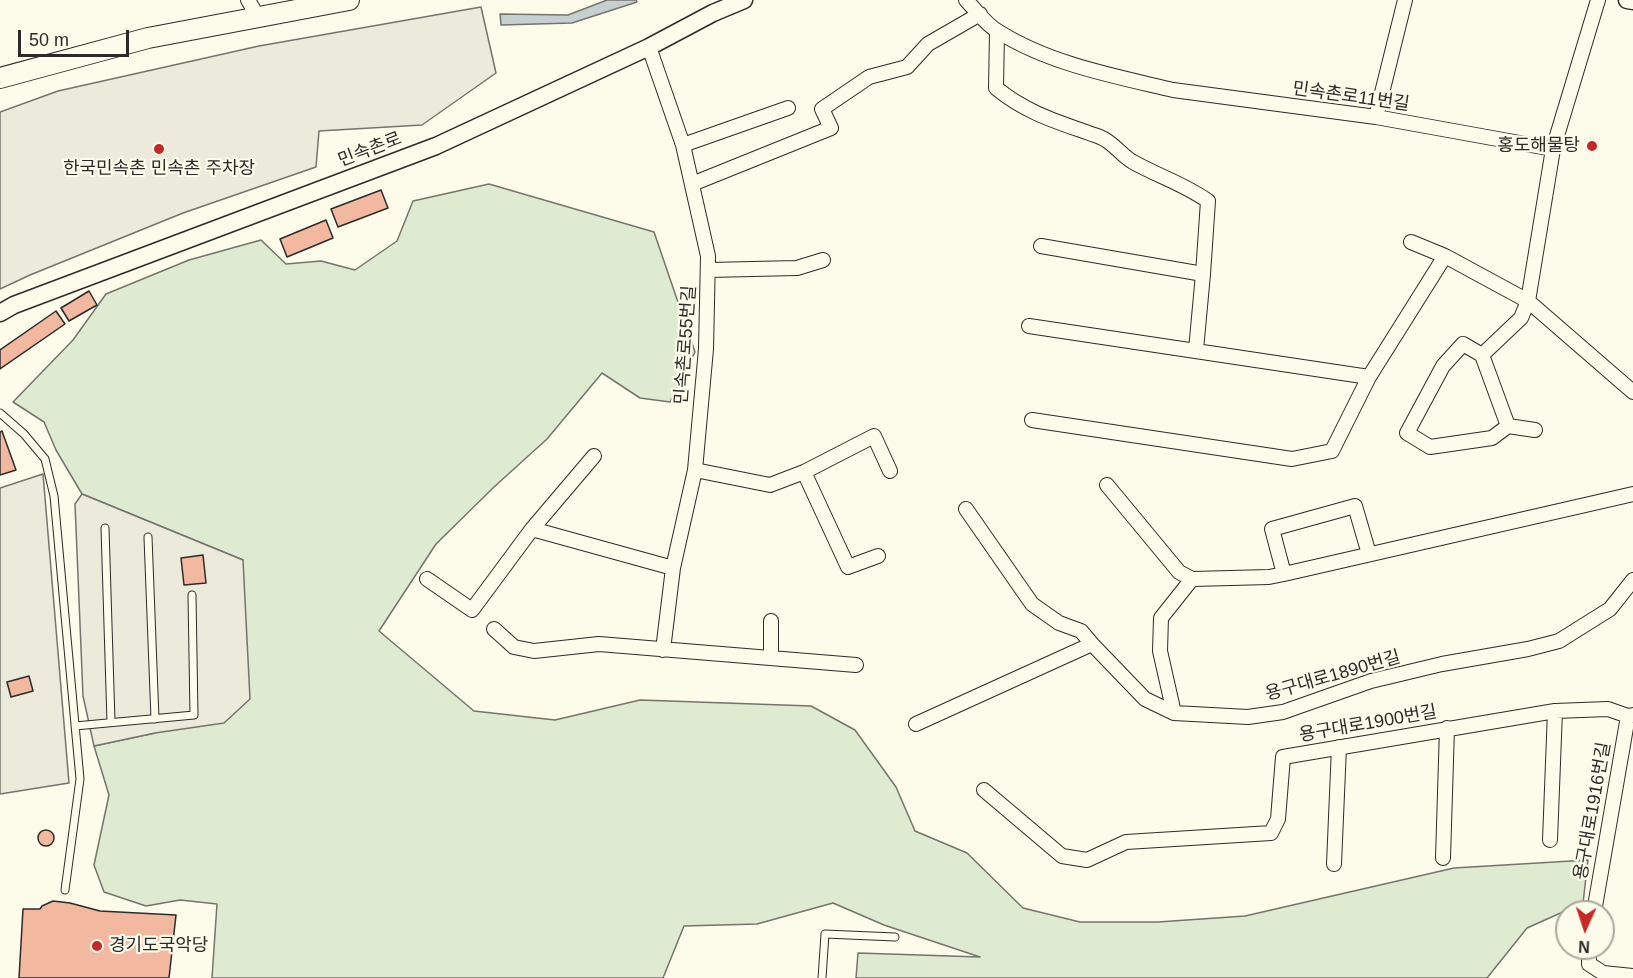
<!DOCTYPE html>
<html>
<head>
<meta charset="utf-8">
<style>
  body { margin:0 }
  #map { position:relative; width:1633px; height:978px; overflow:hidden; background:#fdfbea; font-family:Helvetica,sans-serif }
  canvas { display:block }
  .north { position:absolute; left:1555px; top:900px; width:60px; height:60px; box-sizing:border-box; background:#fdfbea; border:2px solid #a9a89e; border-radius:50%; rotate:183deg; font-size:16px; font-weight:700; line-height:24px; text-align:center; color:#2b2b2b }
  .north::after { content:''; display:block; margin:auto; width:21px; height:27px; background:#c62828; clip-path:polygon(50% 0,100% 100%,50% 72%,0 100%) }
  .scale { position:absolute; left:18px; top:30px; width:111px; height:27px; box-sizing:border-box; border:3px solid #2b2b2b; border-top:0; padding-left:8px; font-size:18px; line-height:21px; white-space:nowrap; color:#2b2b2b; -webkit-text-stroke:4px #fdfbea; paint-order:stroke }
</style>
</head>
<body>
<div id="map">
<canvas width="1633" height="978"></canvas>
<div class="north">N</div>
<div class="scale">50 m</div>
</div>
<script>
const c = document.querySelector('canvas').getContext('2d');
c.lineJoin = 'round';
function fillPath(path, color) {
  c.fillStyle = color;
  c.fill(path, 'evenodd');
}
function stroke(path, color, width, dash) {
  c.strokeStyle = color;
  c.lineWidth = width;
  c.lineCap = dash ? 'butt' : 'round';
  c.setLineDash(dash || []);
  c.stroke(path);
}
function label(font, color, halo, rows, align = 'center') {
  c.font = font + ' Helvetica,"Noto Sans KR",sans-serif';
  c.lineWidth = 4.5;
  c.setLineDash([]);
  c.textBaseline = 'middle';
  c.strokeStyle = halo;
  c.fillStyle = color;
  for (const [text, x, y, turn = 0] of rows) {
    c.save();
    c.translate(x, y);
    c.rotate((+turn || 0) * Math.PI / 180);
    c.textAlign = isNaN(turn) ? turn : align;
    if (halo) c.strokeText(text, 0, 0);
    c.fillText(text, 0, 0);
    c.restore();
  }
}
const green = new Path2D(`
  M 489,184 L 654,232 L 695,352 L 670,402 L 640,398 L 602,373 L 547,439 L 494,487 L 436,544 L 379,631 L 474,711 L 555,720 L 640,700 L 811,706 L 855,730 L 896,787 L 915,831 L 967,853 L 1023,908 L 1080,922 L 1158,922 L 1245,916 L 1454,868 L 1588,860 L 1583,903 L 1527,928 L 1487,978 L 856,978 L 858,953 L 980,957 L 884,925 L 833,903 L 757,924 L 684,926 L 663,978 L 212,978 L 217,904 L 180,900 L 146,906 L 104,892 L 94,865 L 109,795 L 94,746 L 155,733 L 243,560 L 82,494 L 56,450 L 44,422 L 13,402 L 73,340 L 106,294 L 189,260 L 261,240 L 286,264 L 321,261 L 355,270 L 397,241 L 413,201 Z`);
const parking = new Path2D(`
  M 481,7 L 496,73 L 422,125 L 319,131 L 316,167 L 183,213 L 30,275 L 0,289 L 0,112 L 58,91 L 259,46 Z
  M 43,474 L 69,783 L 0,794 L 0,488 Z
  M 82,494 L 243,560 L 250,699 L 224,723 L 155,733 L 94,746 L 83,696 L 75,504 Z`);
const water = new Path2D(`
  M 607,0 L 636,0 L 637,2 L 572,23 L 501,25 L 500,14 L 568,15 Z`);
const building = new Path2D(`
  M 381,190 L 388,208 L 338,227 L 331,209 Z
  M 326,220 L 333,238 L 287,257 L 280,239 Z
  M 89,291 L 97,305 L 69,321 L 61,308 Z
  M 56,311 L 65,324 L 0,369 L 0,350 Z
  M 2,431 L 16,470 L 0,475 L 0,432 Z
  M 203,555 L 206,583 L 184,585 L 181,558 Z
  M 29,676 L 33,691 L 11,697 L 7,682 Z
  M38 838a8 8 0 1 1 16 0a8 8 0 1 1-16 0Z
  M 53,901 L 70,903 L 100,911 L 176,915 L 169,978 L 19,978 L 23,909 L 40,909 L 42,906 Z`);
const service = new Path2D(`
  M 0,413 L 24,434 L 45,459 L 54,496 L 80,779 L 65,890
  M 105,528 L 111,722
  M 148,537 L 155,719
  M 75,726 L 194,715 L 192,595
  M 822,978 L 825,934 L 895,937`);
const minor = new Path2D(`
  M 248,0 L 258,17
  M 966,0 C 976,10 986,25 999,32 C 1050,64 1114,76 1173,90 L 1376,117 L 1553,149 L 1598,0
  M 997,32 L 996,88 C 1029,115 1062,123 1100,137 C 1113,142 1122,156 1133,162 C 1158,176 1184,184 1208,201 L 1203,274 L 1041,246
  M 649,47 L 683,145 L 708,256 L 706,349 L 695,470 L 673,568 L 663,650
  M 1376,117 L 1405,0
  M 683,145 L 788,108
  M 692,184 L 831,128 L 822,109 L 869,77 L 907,67 L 928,44 L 980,14
  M 1411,242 L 1445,256
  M 709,270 L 797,268 L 823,260
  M 1029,326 L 1369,377 L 1445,256 L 1528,301 L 1553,149
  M 1463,344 L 1482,355 L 1508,426 L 1492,438 L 1430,447 L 1407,433 L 1443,366 Z
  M 1196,350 L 1203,274
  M 1482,355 L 1521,318 L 1528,301 L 1633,392
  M 1032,420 L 1292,459 L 1332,451 L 1369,377
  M 1508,426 L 1535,430
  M 695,470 L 770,485 L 804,472 L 874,436 L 890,471
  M 804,472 L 848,567 L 878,556
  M 1107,485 L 1179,572 L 1192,579 L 1269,577 L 1284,574
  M 966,509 L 1032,604 L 1059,623 L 1081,631 L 1092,644
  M 532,529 L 673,568
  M 1369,554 L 1355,506 L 1272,529 L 1284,574 L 1633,494
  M 427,579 L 472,610 L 532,529 L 594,456
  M 771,621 L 771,658
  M 494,629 L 514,647 L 534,651 L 599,644 L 856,665
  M 1174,713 L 1160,651 L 1161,618 L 1192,579
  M 916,724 L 1092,644 L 1145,699 L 1174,713 L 1248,717 L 1283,712 L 1371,681 L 1442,664 L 1528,649 L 1559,641 L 1610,609 L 1633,580
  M 984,790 L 1062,856 L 1087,860 L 1126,842 L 1271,833 L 1278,819 L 1283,757 L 1555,711 L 1608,709 L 1628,716 L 1633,715
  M 1550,840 L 1555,711
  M 1443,858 L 1447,728
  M 1334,864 L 1339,747
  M 1594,912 L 1628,716
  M 1589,948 L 1589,964 L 1603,973 L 1633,976`);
const tertiary = new Path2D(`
  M 1627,0 L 1633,1
  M 0,313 L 14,305 L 436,146 L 649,47 L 713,13 L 744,0`);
const secondary = new Path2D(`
  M 0,78 L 148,38 L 349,0`);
const markers = [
  [1592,146,6,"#c62828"],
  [159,149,6,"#c62828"],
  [97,946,6,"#c62828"]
];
const streetNames = [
  ["민속촌로11번길",1351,97,8],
  ["민속촌로",370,150,-21],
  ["민속촌로55번길",686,345,-86],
  ["용구대로1890번길",1333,676,-16],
  ["용구대로1900번길",1368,724,-10],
  ["용구대로1916번길",1593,811,-80]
];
const poiNames = [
  ["홍도해물탕",1580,146],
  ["한국민속촌 민속촌 주차장",159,169,"center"],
  ["경기도국악당",109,946,"left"]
];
fillPath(green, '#deebd1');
stroke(green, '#74746e', 1.5);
fillPath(parking, '#eceadb');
stroke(parking, '#74746e', 1.5);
fillPath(water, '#c7d0d0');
stroke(water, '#74746e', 1.5);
fillPath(building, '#f2b8a0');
stroke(building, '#2b2b2b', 1.5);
stroke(service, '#2b2b2b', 9);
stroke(minor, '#2b2b2b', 16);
stroke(tertiary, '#2b2b2b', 19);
stroke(secondary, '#2b2b2b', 22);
stroke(service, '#fdfbea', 7);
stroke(minor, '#fdfbea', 14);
stroke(tertiary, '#fdfbea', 16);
stroke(secondary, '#fdfbea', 20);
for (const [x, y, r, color] of markers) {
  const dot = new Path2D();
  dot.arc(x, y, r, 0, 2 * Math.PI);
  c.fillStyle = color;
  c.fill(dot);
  stroke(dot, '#fdfbea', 2);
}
label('18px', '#2b2b2b', '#fdfbea', streetNames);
label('18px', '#2b2b2b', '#fdfbea', poiNames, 'right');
</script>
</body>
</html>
